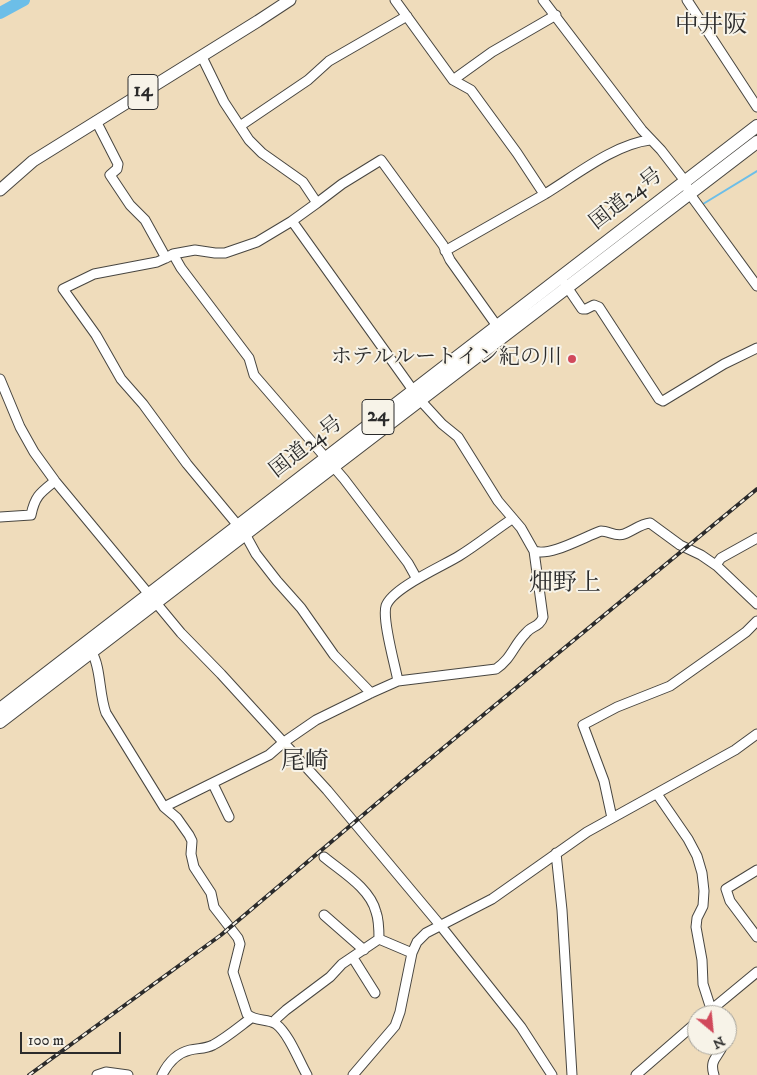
<!DOCTYPE html>
<html>
<head>
<meta charset="utf-8">
<style>
  body { margin:0 }
  #map { position:relative; width:757px; height:1075px; overflow:hidden; background:#efdcbb; font-family:"IM FELL DW Pica",serif }
  canvas { display:block }
  .north { position:absolute; left:687px; top:1005px; width:50px; height:50px; box-sizing:border-box; background:#f7f3e8; border:1px solid #a5a39c; border-radius:50%; rotate:152deg; font-size:14px; font-weight:700; line-height:20px; text-align:center; color:#2b2b2b }
  .north::after { content:''; display:block; margin:auto; width:18px; height:22px; background:#d1495b; clip-path:polygon(50% 0,100% 100%,50% 72%,0 100%) }
  .scale { position:absolute; left:20px; top:1032px; width:101px; height:22px; box-sizing:border-box; border:2px solid #2b2b2b; border-top:0; padding-left:6px; font-size:15px; line-height:18px; white-space:nowrap; color:#2b2b2b; -webkit-text-stroke:4px #f7f3e8; paint-order:stroke }
</style>
</head>
<body>
<div id="map">
<canvas width="757" height="1075"></canvas>
<div class="north">N</div>
<div class="scale">100 m</div>
</div>
<script>
const c = document.querySelector('canvas').getContext('2d');
c.lineJoin = 'round';
function stroke(path, color, width, dash) {
  c.strokeStyle = color;
  c.lineWidth = width;
  c.lineCap = dash ? 'butt' : 'round';
  c.setLineDash(dash || []);
  c.stroke(path);
}
function label(font, color, halo, rows, align = 'center') {
  c.font = font + ' "IM FELL DW Pica","Noto Serif JP",serif';
  c.lineWidth = 4;
  c.setLineDash([]);
  c.textBaseline = 'middle';
  c.strokeStyle = halo;
  c.fillStyle = color;
  for (const [text, x, y, turn = 0] of rows) {
    c.save();
    c.translate(x, y);
    c.rotate((+turn || 0) * Math.PI / 180);
    c.textAlign = isNaN(turn) ? turn : align;
    if (halo) c.strokeText(text, 0, 0);
    c.fillText(text, 0, 0);
    c.restore();
  }
}
const stream = new Path2D(`
  M 703,204 L 757,171`);
const river = new Path2D(`
  M 0,13 L 24,0`);
const minor = new Path2D(`
  M 395,0 L 453,80 L 471,90 L 517,153 L 544,194
  M 543,0 L 642,130 L 661,150 L 685,181 L 689,193 L 757,286
  M 687,0 L 757,107
  M 453,80 L 492,52 L 556,15
  M 96,121 L 118,164 L 117,169 L 110,175 L 130,205 L 145,220 L 166,258 L 173,254 L 181,268 L 249,358 L 254,375 L 344,479 L 408,563 L 417,579
  M 240,126 L 308,80 L 329,61 L 407,16
  M 317,203 L 342,184 L 381,160 L 443,245 L 450,260 L 497,326
  M 445,251 C 478,232 512,213 545,194 C 576,175 615,144 650,140
  M 173,254 L 195,250 L 215,253 L 225,253 L 257,242 L 292,221
  M 166,258 L 157,262 L 94,274 L 63,289 L 96,335 L 121,379 L 143,404 L 187,464 L 245,534 L 256,554 L 277,581 L 301,608 L 334,655 L 371,693
  M 565,284 L 582,309 L 586,309 L 594,305 L 599,307 L 659,399 L 663,401 L 724,364 L 757,348
  M 0,379 L 20,427 L 34,452 L 55,481 L 181,633 L 221,674 L 327,790 L 440,925 L 521,1027 L 552,1075
  M 0,517 L 31,515 C 35,496 40,493 55,481
  M 534,551 C 550,557 584,537 601,531 C 609,531 616,537 624,534 C 633,531 640,524 650,523 L 680,545 L 701,555 L 717,566 L 757,604
  M 717,566 L 718,562 L 721,558 L 757,538
  M 92,653 C 101,667 99,695 106,713 L 164,807 L 177,818 L 189,835 L 192,841 L 191,854 L 194,867 L 211,893 L 214,907 L 238,938 L 240,944 L 233,972 L 247,1014 C 255,1022 267,1018 276,1024 C 289,1034 299,1061 307,1075
  M 398,681 C 395,665 382,620 386,606 C 392,588 443,566 459,556 C 477,545 494,531 512,519
  M 213,784 L 229,817
  M 657,794 L 688,839 L 697,856 L 702,873 L 704,891 L 703,906 L 697,918 L 696,927 L 702,960 L 703,984 L 713,1015
  M 164,807 L 269,755 L 284,742 L 316,720 L 371,693 L 398,681 L 496,669 C 512,658 513,646 526,633 C 531,626 540,627 543,617 L 534,551 L 521,528 L 498,501 L 458,437 L 442,424 L 420,400 L 292,221 L 317,203 L 303,182 L 262,153 L 249,140 L 224,102 L 202,57
  M 612,818 L 604,781 L 583,725 L 617,707 L 670,686 L 728,645 L 746,632 L 757,621
  M 556,853 L 562,910 L 572,1075
  M 324,857 C 342,872 370,888 376,912 C 379,920 379,930 379,939
  M 757,870 L 726,889 L 730,901 L 757,937
  M 324,915 L 364,950
  M 353,958 L 375,993
  M 705,1015 L 757,972
  M 274,1023 L 276,1019 L 286,1010 L 330,977 L 342,964 L 379,939 L 412,953
  M 97,1075 L 106,1072 L 128,1075
  M 162,1075 C 168,1063 177,1053 190,1050 C 199,1048 205,1049 213,1045 C 226,1038 239,1027 251,1018
  M 353,1075 L 395,1026 L 400,1012 L 412,953 L 417,942 L 426,933 L 492,899 L 587,832 L 735,750 L 757,734
  M 636,1075 L 697,1022
  M 714,1075 C 709,1059 718,1058 723,1045`);
const major = new Path2D(`
  M 0,190 L 33,161 L 258,21 L 290,0`);
const highway = new Path2D(`
  M 0,709 L 757,126
  M 0,722 L 757,142`);
const rail = new Path2D(`
  M 29,1075 L 221,935 L 402,782 L 757,489`);
const markers = [
  [572,359,5,"#d1495b"]
];
const shields = [
  [143,92,30],
  [378,417,32]
];
const shieldNames = [
  ["14",143,92],
  ["24",378,417]
];
const streetNames = [
  ["国道24号",627,200,-38],
  ["国道24号",307,448,-38]
];
const poiNames = [
  ["ホテルルートイン紀の川",562,359]
];
const quarterNames = [
  ["中井阪",711,27],
  ["畑野上",565,585],
  ["尾崎",305,763]
];
stroke(stream, '#6cbee8', 2);
stroke(river, '#6cbee8', 12);
stroke(minor, '#484641', 11);
stroke(major, '#484641', 13);
stroke(highway, '#484641', 14);
stroke(minor, '#fff', 9);
stroke(major, '#fff', 11);
stroke(highway, '#fff', 12);
stroke(rail, '#2b2b2b', 4);
stroke(rail, '#f7f3e8', 2, [5.5]);
for (const [x, y, r, color] of markers) {
  const dot = new Path2D();
  dot.arc(x, y, r, 0, 2 * Math.PI);
  c.fillStyle = color;
  c.fill(dot);
  stroke(dot, '#f7f3e8', 2);
}
for (const [x, y, w] of shields) {
  const box = new Path2D();
  box.roundRect(x - w / 2, y - 17.5, w, 35, 4);
  c.fillStyle = '#f7f3e8';
  c.fill(box);
  stroke(box, '#2b2b2b', 1);
}
label('bold 20px', '#2b2b2b', null, shieldNames);
label('21px', '#2b2b2b', '#f7f3e8', streetNames);
label('21px', '#2b2b2b', '#f7f3e8', poiNames, 'right');
label('24px', '#2b2b2b', '#f7f3e8', quarterNames);
</script>
</body>
</html>
